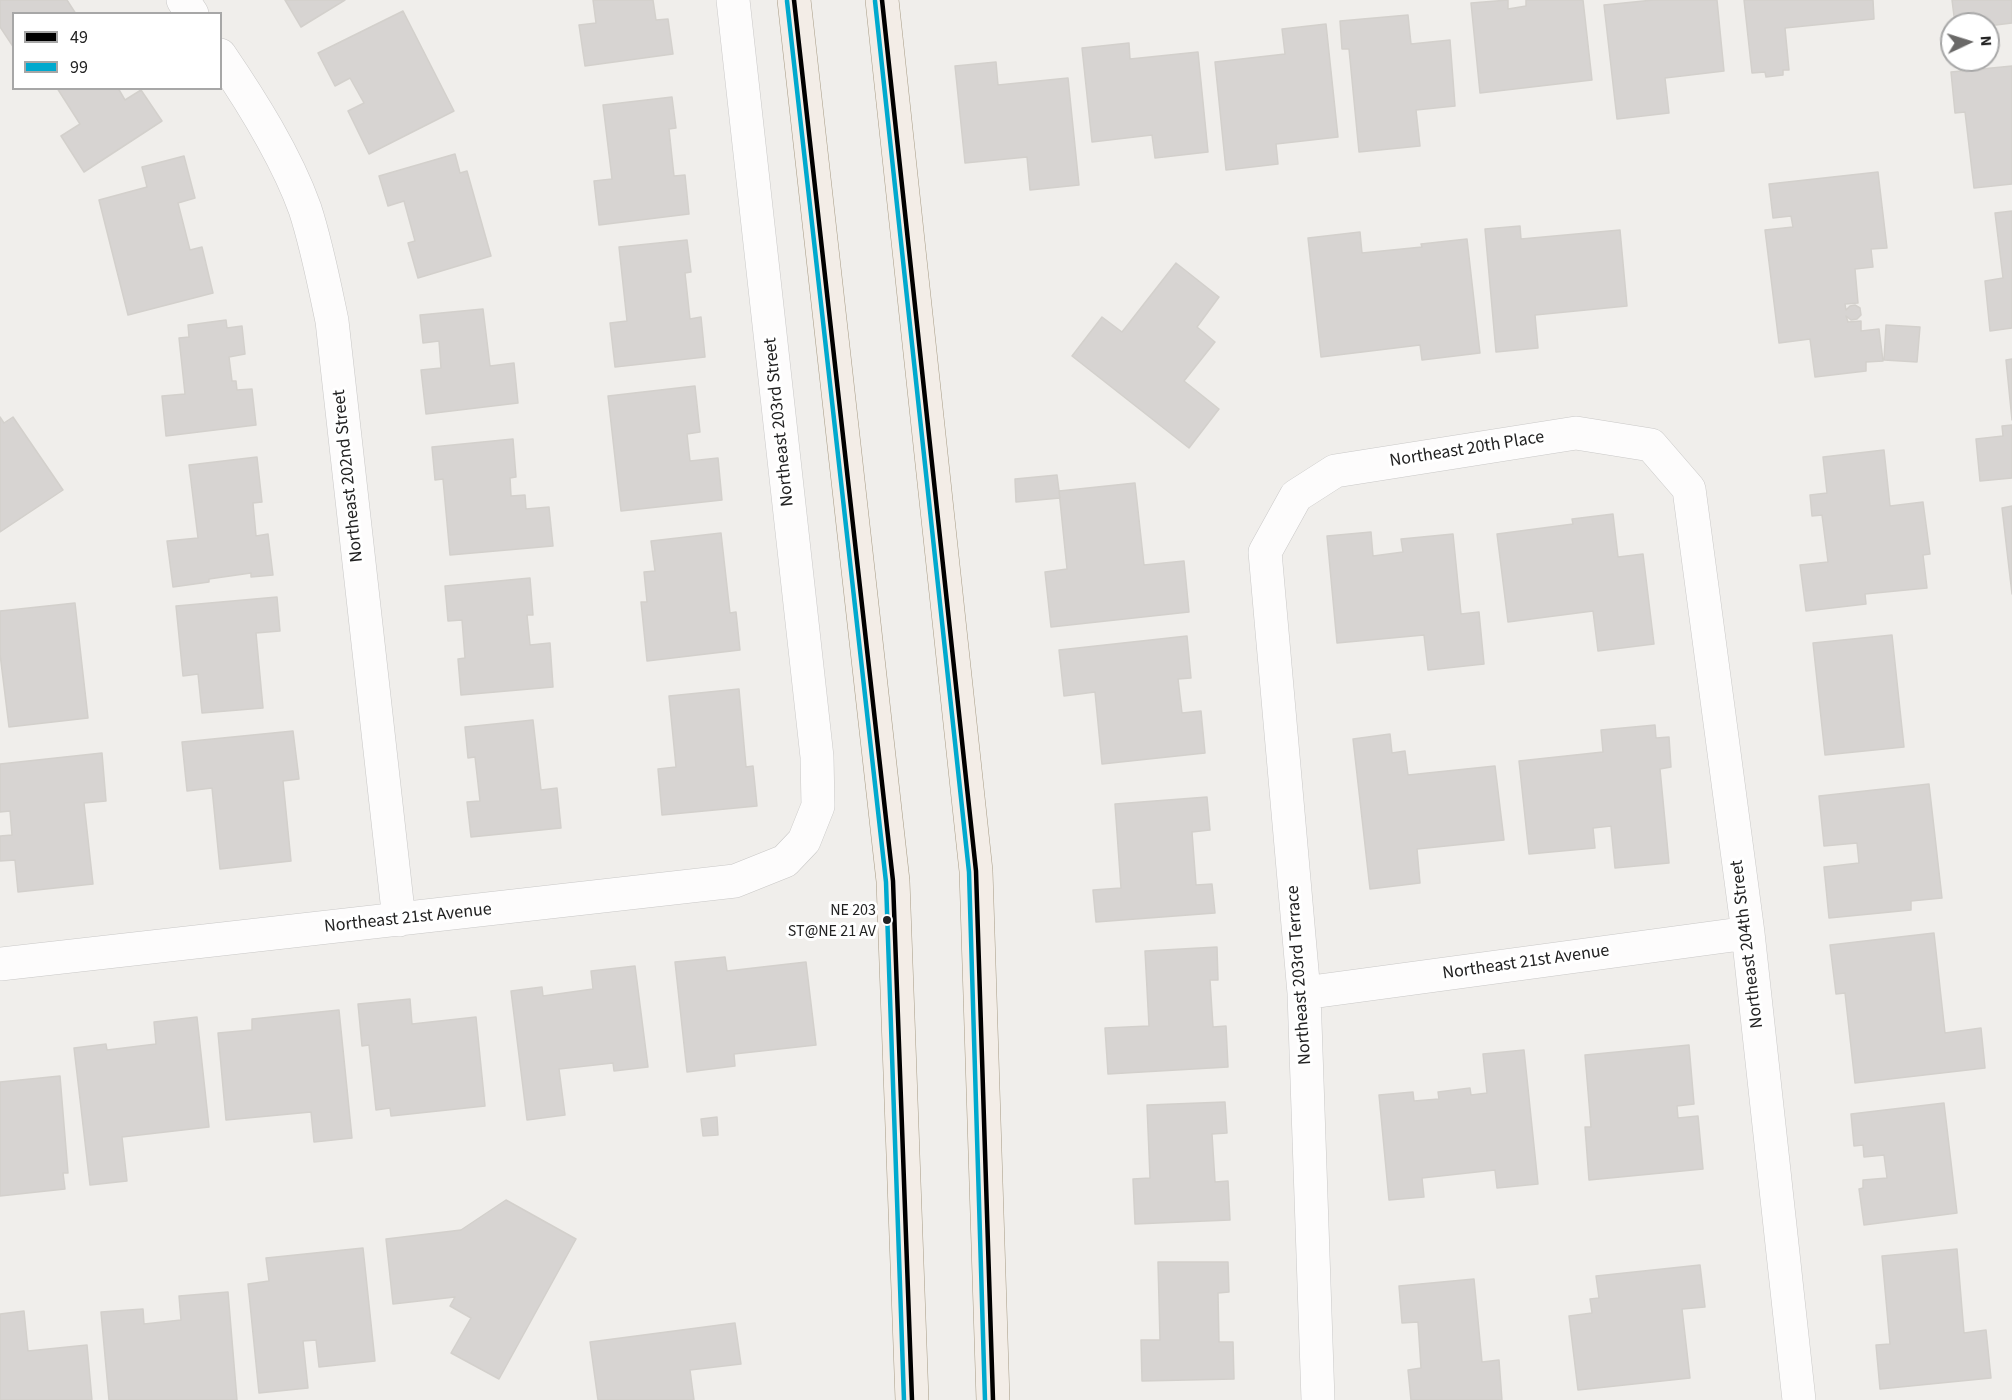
<!DOCTYPE html>
<html>
<head>
<meta charset="utf-8">
<style>
  body { margin:0 }
  #map { position:relative; width:2012px; height:1400px; overflow:hidden; background:#f0eeeb; font-family:"Source Sans 3",sans-serif }
  canvas { display:block }
  .legend { position:absolute; left:12px; top:12px; width:210px; height:78px; box-sizing:border-box; background:#fff; border:2px solid #a7a7a7; margin:0; padding:8px 10px; list-style:none; font-size:18px; color:#222 }
  .legend li { display:flex; align-items:center; gap:12px; height:30px }
  .legend b { width:30px; border:2px solid #a7a7a7 }
  .north { position:absolute; left:1940px; top:12px; width:60px; height:60px; box-sizing:border-box; background:#fff; border:2px solid #a7a7a7; border-radius:50%; rotate:86deg; font-size:16px; font-weight:700; line-height:24px; text-align:center; color:#222 }
  .north::after { content:''; display:block; margin:auto; width:21px; height:27px; background:#6a6968; clip-path:polygon(50% 0,100% 100%,50% 72%,0 100%) }
</style>
</head>
<body>
<div id="map">
<canvas width="2012" height="1400"></canvas>
<ul class="legend">
<li><b style="height:8px;background:#000"></b>49</li>
<li><b style="height:8px;background:#00a9ce"></b>99</li>
</ul>
<div class="north">N</div>
</div>
<script>
const c = document.querySelector('canvas').getContext('2d');
c.lineJoin = 'round';
function fillPath(path, color) {
  c.fillStyle = color;
  c.fill(path, 'evenodd');
}
function stroke(path, color, width, dash) {
  c.strokeStyle = color;
  c.lineWidth = width;
  c.lineCap = dash ? 'butt' : 'round';
  c.setLineDash(dash || []);
  c.stroke(path);
}
function label(font, color, halo, rows, align = 'center') {
  c.font = font + ' "Source Sans 3",sans-serif';
  c.lineWidth = 6;
  c.setLineDash([]);
  c.textBaseline = 'middle';
  c.strokeStyle = halo;
  c.fillStyle = color;
  for (const [text, x, y, turn = 0] of rows) {
    c.save();
    c.translate(x, y);
    c.rotate((+turn || 0) * Math.PI / 180);
    c.textAlign = isNaN(turn) ? turn : align;
    if (halo) c.strokeText(text, 0, 0);
    c.fillText(text, 0, 0);
    c.restore();
  }
}
const building = new Path2D(`
  M 0,0 L 67,0 L 76,14 L 14,14 L 14,48 L 0,27 Z
  M 285,0 L 345,0 L 301,27 Z
  M 593,0 L 653,0 L 656,20 L 668,19 L 673,54 L 585,66 L 579,25 L 596,23 Z
  M 1508,0 L 1508,9 L 1526,6 L 1526,0 L 1583,0 L 1592,80 L 1480,93 L 1471,3 Z
  M 1653,0 L 1717,0 L 1724,71 L 1665,78 L 1669,113 L 1617,119 L 1604,5 Z
  M 1744,0 L 1873,0 L 1874,19 L 1785,28 L 1789,70 L 1783,70 L 1783,75 L 1766,77 L 1765,72 L 1752,73 Z
  M 1952,0 L 2012,0 L 2012,23 L 1988,26 L 1988,24 L 1955,24 Z
  M 403,11 L 454,111 L 369,154 L 348,111 L 364,103 L 350,78 L 335,86 L 318,53 Z
  M 1408,15 L 1411,44 L 1450,40 L 1455,106 L 1416,110 L 1420,146 L 1359,152 L 1349,49 L 1342,49 L 1340,21 Z
  M 1326,24 L 1338,137 L 1276,144 L 1278,164 L 1226,170 L 1215,62 L 1285,54 L 1282,29 Z
  M 1129,43 L 1130,59 L 1198,52 L 1208,152 L 1155,158 L 1152,135 L 1092,142 L 1082,48 Z
  M 996,62 L 998,85 L 1068,78 L 1079,185 L 1030,190 L 1027,157 L 965,163 L 955,66 Z
  M 2012,66 L 2012,184 L 1974,188 L 1965,112 L 1955,113 L 1951,72 Z
  M 57,88 L 118,88 L 125,100 L 141,90 L 162,121 L 84,172 L 61,136 L 80,124 Z
  M 672,97 L 676,128 L 669,129 L 674,176 L 685,175 L 689,214 L 599,225 L 594,181 L 612,179 L 603,105 Z
  M 455,154 L 460,173 L 467,171 L 491,256 L 418,278 L 408,243 L 415,241 L 404,201 L 388,206 L 379,176 Z
  M 184,156 L 195,198 L 178,203 L 190,250 L 202,247 L 213,293 L 128,315 L 99,200 L 147,187 L 142,167 Z
  M 1878,172 L 1887,248 L 1871,249 L 1873,267 L 1855,269 L 1858,303 L 1845,304 L 1846,310 L 1850,306 L 1855,305 L 1860,308 L 1861,315 L 1857,319 L 1851,320 L 1846,316 L 1848,322 L 1861,321 L 1861,331 L 1879,329 L 1883,361 L 1866,362 L 1866,371 L 1815,377 L 1810,339 L 1779,343 L 1765,230 L 1793,227 L 1791,216 L 1773,218 L 1769,184 Z
  M 2012,211 L 2012,328 L 1990,331 L 1985,281 L 2003,278 L 1995,213 Z
  M 1520,226 L 1521,239 L 1620,230 L 1627,306 L 1535,315 L 1538,348 L 1496,352 L 1485,229 Z
  M 1360,232 L 1362,253 L 1422,247 L 1421,244 L 1467,239 L 1480,353 L 1422,360 L 1420,345 L 1321,357 L 1308,238 Z
  M 687,240 L 691,272 L 685,273 L 690,319 L 701,317 L 705,357 L 615,367 L 610,323 L 627,321 L 619,247 Z
  M 1176,263 L 1219,297 L 1197,327 L 1215,342 L 1184,381 L 1219,409 L 1189,448 L 1072,356 L 1102,317 L 1122,332 Z
  M 483,309 L 490,366 L 514,363 L 518,403 L 426,414 L 421,370 L 441,368 L 439,341 L 423,343 L 420,315 Z
  M 226,320 L 227,328 L 242,326 L 245,354 L 229,357 L 232,381 L 236,381 L 237,390 L 252,389 L 256,425 L 166,436 L 162,396 L 185,394 L 179,338 L 189,337 L 188,325 Z
  M 1886,325 L 1920,327 L 1917,362 L 1884,360 Z
  M 2012,359 L 2012,420 L 2006,360 Z
  M 695,386 L 700,432 L 687,434 L 690,461 L 718,458 L 722,500 L 621,511 L 608,396 Z
  M 0,417 L 4,423 L 13,417 L 63,490 L 0,532 Z
  M 2012,425 L 2012,478 L 1980,481 L 1976,439 L 2003,436 L 2002,426 Z
  M 513,439 L 516,477 L 510,478 L 511,496 L 525,495 L 526,509 L 549,507 L 553,546 L 450,555 L 443,479 L 435,480 L 432,447 Z
  M 1884,450 L 1890,506 L 1923,502 L 1930,554 L 1923,555 L 1927,588 L 1865,594 L 1866,604 L 1806,611 L 1800,565 L 1828,562 L 1822,515 L 1812,516 L 1810,495 L 1827,493 L 1823,457 Z
  M 257,457 L 262,502 L 253,503 L 256,536 L 268,534 L 273,575 L 251,577 L 251,573 L 209,579 L 209,582 L 173,587 L 167,541 L 198,538 L 189,465 Z
  M 1057,475 L 1060,498 L 1016,502 L 1015,479 Z
  M 1135,483 L 1144,565 L 1184,561 L 1189,612 L 1051,627 L 1045,572 L 1067,569 L 1059,491 Z
  M 2012,506 L 2012,594 L 2002,508 Z
  M 1613,514 L 1618,557 L 1643,554 L 1654,644 L 1598,651 L 1593,611 L 1508,622 L 1497,534 L 1573,524 L 1572,519 Z
  M 1371,532 L 1373,556 L 1403,552 L 1401,539 L 1453,534 L 1461,614 L 1479,612 L 1484,664 L 1428,670 L 1424,635 L 1337,643 L 1327,536 Z
  M 721,533 L 730,613 L 736,612 L 740,650 L 647,661 L 641,602 L 647,602 L 644,572 L 655,571 L 651,541 Z
  M 530,578 L 533,615 L 527,615 L 530,645 L 550,643 L 553,687 L 461,695 L 458,659 L 465,658 L 462,620 L 448,621 L 445,586 Z
  M 277,597 L 280,631 L 256,633 L 263,708 L 202,713 L 198,674 L 183,676 L 176,606 Z
  M 75,603 L 88,718 L 9,727 L 0,654 L 0,611 Z
  M 1892,635 L 1904,747 L 1825,755 L 1813,643 Z
  M 1187,636 L 1191,678 L 1178,679 L 1182,713 L 1201,711 L 1205,753 L 1102,764 L 1095,692 L 1064,696 L 1059,650 Z
  M 739,689 L 746,767 L 753,766 L 757,806 L 662,815 L 658,769 L 676,767 L 669,696 Z
  M 533,720 L 541,790 L 557,788 L 561,828 L 471,837 L 467,802 L 480,801 L 475,757 L 468,758 L 465,727 Z
  M 1655,725 L 1656,738 L 1669,737 L 1671,767 L 1660,769 L 1669,863 L 1615,868 L 1611,826 L 1593,828 L 1595,848 L 1529,854 L 1519,761 L 1603,752 L 1601,730 Z
  M 293,731 L 299,779 L 283,781 L 291,861 L 220,869 L 212,788 L 187,791 L 182,742 Z
  M 1390,734 L 1392,753 L 1405,751 L 1408,775 L 1495,766 L 1504,840 L 1417,849 L 1420,883 L 1370,889 L 1353,739 Z
  M 102,753 L 106,801 L 84,803 L 93,884 L 18,892 L 15,860 L 0,861 L 0,836 L 12,835 L 10,811 L 0,812 L 0,764 Z
  M 1929,784 L 1942,898 L 1911,901 L 1911,910 L 1829,918 L 1824,867 L 1859,863 L 1857,843 L 1824,846 L 1819,796 Z
  M 1207,797 L 1210,830 L 1192,832 L 1196,885 L 1212,884 L 1215,913 L 1096,922 L 1093,890 L 1121,888 L 1115,804 Z
  M 1934,933 L 1945,1033 L 1981,1028 L 1985,1068 L 1855,1083 L 1845,993 L 1836,994 L 1830,945 Z
  M 1217,947 L 1218,980 L 1210,980 L 1213,1027 L 1226,1026 L 1228,1067 L 1108,1074 L 1105,1028 L 1149,1026 L 1145,951 Z
  M 725,957 L 727,971 L 806,962 L 816,1045 L 734,1054 L 735,1066 L 687,1072 L 675,962 Z
  M 635,966 L 648,1067 L 614,1071 L 613,1063 L 559,1069 L 565,1115 L 527,1120 L 511,991 L 542,987 L 543,996 L 593,989 L 591,971 Z
  M 410,999 L 412,1024 L 476,1017 L 485,1106 L 391,1116 L 390,1108 L 376,1110 L 369,1045 L 362,1046 L 358,1004 Z
  M 339,1010 L 352,1138 L 314,1142 L 311,1112 L 226,1120 L 218,1033 L 252,1030 L 252,1019 Z
  M 197,1017 L 209,1127 L 122,1137 L 127,1181 L 90,1185 L 74,1048 L 106,1044 L 107,1050 L 156,1044 L 154,1022 Z
  M 1689,1045 L 1694,1104 L 1677,1106 L 1678,1118 L 1698,1116 L 1703,1169 L 1589,1180 L 1585,1127 L 1591,1127 L 1585,1055 Z
  M 1524,1050 L 1538,1184 L 1497,1188 L 1495,1170 L 1422,1178 L 1424,1197 L 1389,1200 L 1379,1095 L 1413,1092 L 1414,1101 L 1439,1099 L 1438,1092 L 1470,1088 L 1471,1095 L 1487,1093 L 1483,1054 Z
  M 60,1076 L 68,1173 L 63,1173 L 65,1189 L 0,1196 L 0,1082 Z
  M 1225,1102 L 1227,1133 L 1212,1134 L 1215,1182 L 1228,1181 L 1230,1220 L 1135,1224 L 1133,1179 L 1150,1178 L 1147,1105 Z
  M 1944,1103 L 1957,1213 L 1864,1225 L 1859,1189 L 1863,1188 L 1863,1180 L 1887,1178 L 1884,1155 L 1864,1157 L 1863,1145 L 1854,1146 L 1851,1114 Z
  M 717,1117 L 718,1135 L 703,1136 L 701,1119 Z
  M 506,1200 L 576,1239 L 499,1379 L 451,1353 L 471,1318 L 450,1306 L 455,1297 L 393,1304 L 386,1239 L 461,1230 Z
  M 363,1248 L 375,1361 L 319,1367 L 316,1340 L 303,1341 L 308,1388 L 259,1393 L 248,1284 L 269,1281 L 266,1258 Z
  M 1957,1249 L 1964,1333 L 1986,1330 L 1991,1378 L 1880,1389 L 1876,1345 L 1890,1344 L 1882,1256 Z
  M 1158,1262 L 1228,1262 L 1229,1292 L 1218,1293 L 1219,1342 L 1233,1342 L 1234,1379 L 1142,1381 L 1141,1340 L 1160,1340 Z
  M 1700,1265 L 1705,1307 L 1682,1309 L 1690,1378 L 1578,1390 L 1569,1316 L 1592,1313 L 1590,1299 L 1599,1298 L 1596,1276 Z
  M 1474,1279 L 1482,1362 L 1499,1360 L 1502,1400 L 1411,1400 L 1408,1370 L 1421,1368 L 1418,1322 L 1402,1323 L 1399,1286 Z
  M 228,1292 L 237,1400 L 109,1400 L 101,1312 L 143,1309 L 144,1324 L 181,1320 L 179,1296 Z
  M 24,1311 L 28,1351 L 87,1345 L 92,1400 L 0,1400 L 0,1314 Z
  M 735,1323 L 741,1364 L 690,1370 L 694,1400 L 598,1400 L 590,1342 Z`);
const street = new Path2D(`
  M 183,0 L 192,14
  M 220,55 C 252,102 286,156 305,209 C 317,246 324,283 332,321 L 399,920
  M 0,964 L 735,881 L 785,861 L 804,841 L 818,806 L 817,757 L 733,0
  M 1304,993 L 1748,933
  M 1318,1400 L 1304,993 L 1265,552 L 1296,496 L 1335,471 L 1576,433 L 1651,445 L 1689,489 L 1748,933 L 1799,1400`);
const primary = new Path2D(`
  M 794,0 L 893,881 L 912,1400
  M 882,0 L 976,871 L 993,1400`);
const bus1 = new Path2D(`
  M 794,0 L 893,881 L 912,1400
  M 882,0 L 976,871 L 993,1400`);
const bus2 = new Path2D(`
  M 787,1 L 886,882 L 904,1400
  M 875,1 L 969,872 L 985,1400`);
const markers = [
  [887,920,5,"#222"]
];
const busNames = [
  ["NE 203",876,911],
  ["ST@NE 21 AV",876,932]
];
const streetNames = [
  ["Northeast 203rd Street",780,422,-96],
  ["Northeast 20th Place",1467,450,-9],
  ["Northeast 202nd Street",349,476,-96],
  ["Northeast 21st Avenue",408,919,-6],
  ["Northeast 204th Street",1748,944,-97],
  ["Northeast 21st Avenue",1526,963,-8],
  ["Northeast 203rd Terrace",1300,975,-94]
];
fillPath(building, '#d7d4d2');
stroke(building, '#d3d0cc', 1.5);
stroke(street, '#c9c8c7', 34);
stroke(primary, '#a79c86', 34);
stroke(street, '#fdfcfc', 33);
stroke(primary, '#f3ede7', 33);
stroke(bus1, '#000', 4.5);
stroke(bus2, '#00a9ce', 4.5);
for (const [x, y, r, color] of markers) {
  const dot = new Path2D();
  dot.arc(x, y, r, 0, 2 * Math.PI);
  c.fillStyle = color;
  c.fill(dot);
  stroke(dot, '#fff', 2);
}
label('16px', '#222', '#fff', busNames, 'right');
label('18px', '#222', '#fff', streetNames);
</script>
</body>
</html>
